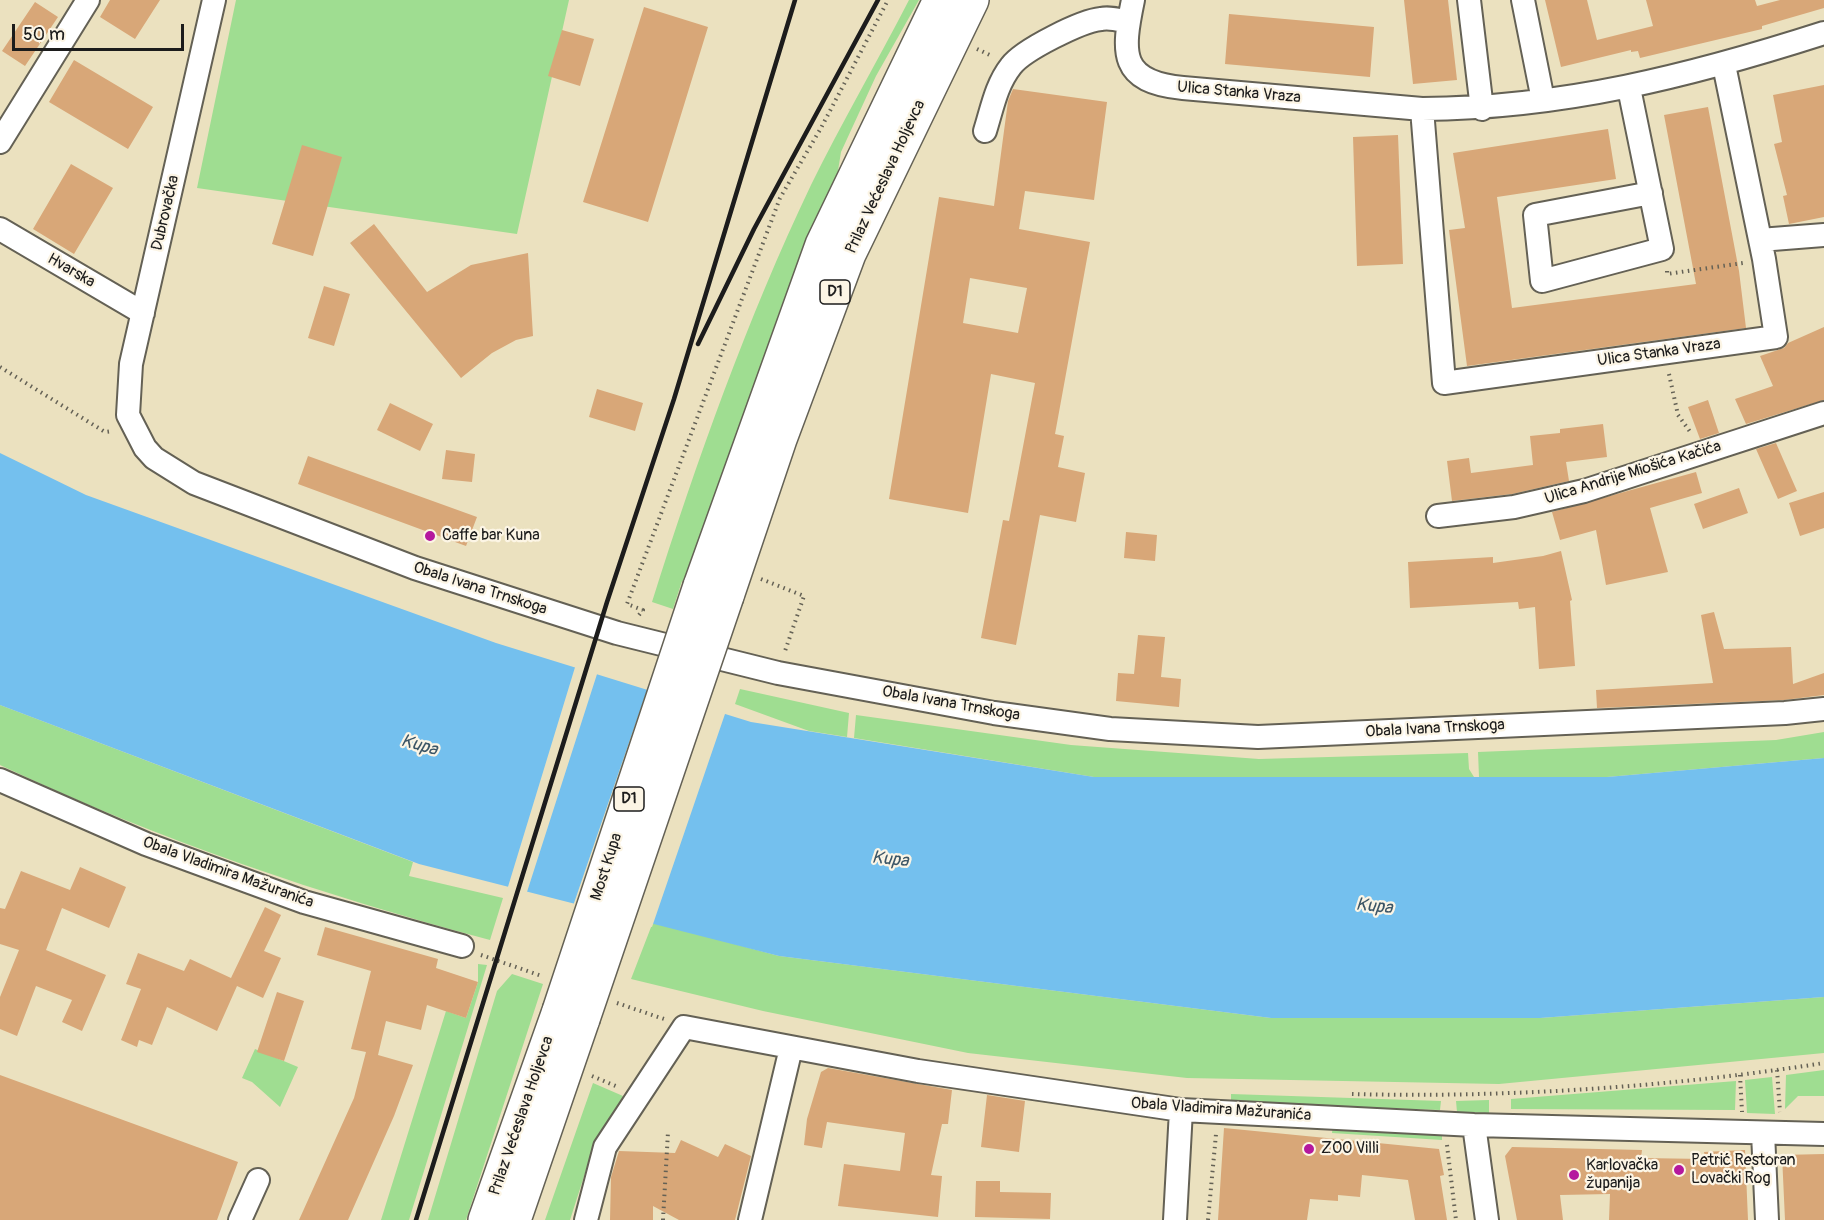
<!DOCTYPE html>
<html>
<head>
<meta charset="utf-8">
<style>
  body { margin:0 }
  #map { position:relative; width:1824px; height:1220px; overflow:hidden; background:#ebe1bf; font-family:Pangolin,sans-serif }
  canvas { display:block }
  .scale { position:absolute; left:12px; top:24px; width:172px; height:27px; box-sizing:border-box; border:3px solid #1c1c1c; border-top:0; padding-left:8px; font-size:18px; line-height:21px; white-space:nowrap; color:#1c1c1c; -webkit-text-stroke:4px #fcf5e5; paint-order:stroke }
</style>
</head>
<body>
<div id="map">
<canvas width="1824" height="1220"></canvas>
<div class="scale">50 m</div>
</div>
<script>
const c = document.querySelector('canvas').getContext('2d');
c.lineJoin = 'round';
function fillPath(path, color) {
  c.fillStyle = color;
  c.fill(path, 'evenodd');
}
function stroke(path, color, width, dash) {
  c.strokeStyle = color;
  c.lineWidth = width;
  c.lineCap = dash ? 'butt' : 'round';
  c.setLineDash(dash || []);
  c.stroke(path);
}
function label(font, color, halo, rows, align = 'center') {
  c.font = font + ' Pangolin,sans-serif';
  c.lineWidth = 4.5;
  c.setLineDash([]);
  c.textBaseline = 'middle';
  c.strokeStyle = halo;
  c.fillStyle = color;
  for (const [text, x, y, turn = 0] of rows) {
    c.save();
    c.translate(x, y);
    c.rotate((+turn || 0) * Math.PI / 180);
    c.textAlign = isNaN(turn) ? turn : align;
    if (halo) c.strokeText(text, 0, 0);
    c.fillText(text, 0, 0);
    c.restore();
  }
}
const green = new Path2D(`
  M 236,0 L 569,0 L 517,234 L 197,188 Z
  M 909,0 L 919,0 L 876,76 L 841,152 L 837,177 L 781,307 L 687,581 L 682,581 L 673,609 L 652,602 C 697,460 747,319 811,185 C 842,122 877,62 909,0 Z
  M 740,689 L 849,713 L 847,737 L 809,731 L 735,704 Z
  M 0,705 L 413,862 L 409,876 L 503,898 L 490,940 C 322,895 158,840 0,765 Z
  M 856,715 L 1071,745 L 1259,759 L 1468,753 L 1469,769 L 1474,777 L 1094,777 L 854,738 Z
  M 1824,732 L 1824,758 L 1607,777 L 1479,777 L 1478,752 L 1776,740 Z
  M 653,922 L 779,956 L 1271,1018 L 1540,1018 L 1824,997 L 1824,1053 L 1499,1084 L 1187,1078 L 968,1053 L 763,1011 L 631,979 Z
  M 478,964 L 487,965 L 409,1220 L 381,1220 L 446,1011 L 466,1018 L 478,982 Z
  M 512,974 L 543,984 L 466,1220 L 428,1220 L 497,991 Z
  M 255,1049 L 298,1067 L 280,1107 L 252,1082 L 242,1078 Z
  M 1824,1070 L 1824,1096 L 1798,1096 L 1785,1109 L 1786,1075 Z
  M 1772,1077 L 1775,1114 L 1747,1113 L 1745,1080 Z
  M 1736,1081 L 1735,1110 L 1511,1109 L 1511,1099 Z
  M 593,1083 L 623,1096 L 604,1139 L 596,1139 L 570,1220 L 545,1220 Z
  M 1231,1094 L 1441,1101 L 1440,1110 L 1231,1103 Z
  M 1489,1100 L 1489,1113 L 1457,1112 L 1456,1101 Z
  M 1333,1124 L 1442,1130 L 1442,1140 L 1332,1133 Z`);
const water = new Path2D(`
  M 0,453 L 86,495 L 496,643 L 751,722 L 1094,777 L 1607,777 L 1824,758 L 1824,997 L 1540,1018 L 1271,1018 L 779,956 L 419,864 L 0,705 Z`);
const pier = new Path2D(`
  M 576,664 L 598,671 L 526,895 L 507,890 Z
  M 648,687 L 726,711 L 652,927 L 573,906 Z`);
const building = new Path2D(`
  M 110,0 L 160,0 L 135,39 L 100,17 Z
  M 1404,0 L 1448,0 L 1457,80 L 1413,84 Z
  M 1545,0 L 1587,0 L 1597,40 L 1653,26 L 1646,0 L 1755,0 L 1757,6 L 1780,0 L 1824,0 L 1824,8 L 1762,26 L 1762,29 L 1640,58 L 1638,51 L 1631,52 L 1631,50 L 1561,67 Z
  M 35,2 L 58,17 L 25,66 L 2,51 Z
  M 644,7 L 708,27 L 648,222 L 583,202 Z
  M 1229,14 L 1374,27 L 1370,77 L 1225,64 Z
  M 562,30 L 594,39 L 580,86 L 548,76 Z
  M 74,60 L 153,107 L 128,149 L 49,102 Z
  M 1824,85 L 1824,217 L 1789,224 L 1783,196 L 1787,195 L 1774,144 L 1782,142 L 1773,95 Z
  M 1013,89 L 1107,102 L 1094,200 L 1025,191 L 1019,229 L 1090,242 L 1055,434 L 1064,436 L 1058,467 L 1085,473 L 1076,522 L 1040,515 L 1016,645 L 981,638 L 1003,520 L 1009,521 L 1035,383 L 991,374 L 968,513 L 889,499 L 939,197 L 994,206 L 1008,101 ZM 970,278 L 1027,288 L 1018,333 L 963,323 Z
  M 1708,107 L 1739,271 L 1746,328 L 1467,366 L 1449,230 L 1465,228 L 1453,153 L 1608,129 L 1616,179 L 1497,197 L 1512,308 L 1696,284 L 1664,115 Z
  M 1398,135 L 1403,264 L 1357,266 L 1353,137 Z
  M 302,145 L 342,157 L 313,256 L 272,244 Z
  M 71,164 L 113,188 L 74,254 L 33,229 Z
  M 374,224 L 427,292 L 471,265 L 528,253 L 533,336 L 516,340 L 492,353 L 461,378 L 350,243 Z
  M 324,286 L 350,294 L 334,346 L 308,338 Z
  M 1824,327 L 1824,400 L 1746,424 L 1735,399 L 1773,386 L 1760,356 L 1784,348 L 1788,343 Z
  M 597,389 L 643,403 L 635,431 L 589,417 Z
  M 1708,400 L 1719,433 L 1700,439 L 1688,407 Z
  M 390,403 L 433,424 L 420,451 L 377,430 Z
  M 1603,424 L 1607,457 L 1566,462 L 1569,481 L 1512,494 L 1452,501 L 1447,461 L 1469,458 L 1471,473 L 1533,465 L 1530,436 L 1560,433 L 1560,429 Z
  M 1776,443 L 1797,491 L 1778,499 L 1756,449 Z
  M 446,450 L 475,454 L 472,482 L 442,479 Z
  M 308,456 L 477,517 L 466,546 L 298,484 Z
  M 1696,472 L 1702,493 L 1650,508 L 1668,572 L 1606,585 L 1596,530 L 1560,540 L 1552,512 Z
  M 1739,488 L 1748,513 L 1703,529 L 1694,504 Z
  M 1824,492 L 1824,528 L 1800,536 L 1789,503 Z
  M 1126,532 L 1157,535 L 1155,561 L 1124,558 Z
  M 1561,551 L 1572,600 L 1570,601 L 1575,666 L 1539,669 L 1535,607 L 1519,609 L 1518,602 L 1410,608 L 1408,562 L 1493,557 L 1493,563 L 1543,556 Z
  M 1714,612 L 1724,649 L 1791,647 L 1793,684 L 1824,673 L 1824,695 L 1784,700 L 1597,708 L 1596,690 L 1713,683 L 1701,615 Z
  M 1138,635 L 1165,637 L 1161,677 L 1181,679 L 1179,707 L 1116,701 L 1118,673 L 1134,674 Z
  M 80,867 L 126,887 L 109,928 L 62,908 L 46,950 L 106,975 L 82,1031 L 62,1022 L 72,1000 L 36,986 L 17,1036 L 0,1029 L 0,997 L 19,950 L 0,944 L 0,908 L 5,909 L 21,871 L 70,890 Z
  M 265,907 L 281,915 L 264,951 L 281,958 L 263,998 L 237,986 L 217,1031 L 167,1007 L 152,1045 L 139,1040 L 137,1047 L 121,1040 L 141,989 L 126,984 L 138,953 L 184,971 L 190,959 L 231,978 Z
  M 325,927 L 438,959 L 436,968 L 478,982 L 466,1018 L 427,1005 L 421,1030 L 386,1021 L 378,1055 L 413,1065 L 394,1116 L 348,1220 L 299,1220 L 354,1098 L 366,1052 L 351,1049 L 371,971 L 317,955 Z
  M 277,992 L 304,1001 L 284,1061 L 257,1052 Z
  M 828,1068 L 952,1090 L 948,1124 L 942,1124 L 931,1175 L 942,1176 L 938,1217 L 838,1206 L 844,1164 L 900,1171 L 905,1133 L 827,1122 L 822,1148 L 804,1145 L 807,1119 L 821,1072 Z
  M 0,1075 L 238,1162 L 217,1220 L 0,1220 Z
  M 987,1095 L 1025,1101 L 1019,1152 L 981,1147 Z
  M 1224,1128 L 1439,1149 L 1444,1175 L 1440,1176 L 1447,1220 L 1415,1220 L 1408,1180 L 1362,1175 L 1360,1197 L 1338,1195 L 1338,1201 L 1310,1199 L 1307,1220 L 1218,1220 Z
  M 681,1140 L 718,1157 L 725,1144 L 751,1156 L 735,1220 L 679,1220 L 653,1206 L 653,1220 L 610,1220 L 611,1177 L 619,1151 L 675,1153 Z
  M 1512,1147 L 1642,1150 L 1641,1158 L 1705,1159 L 1704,1152 L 1745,1150 L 1748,1220 L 1609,1220 L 1610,1194 L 1560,1195 L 1563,1220 L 1517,1220 L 1505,1156 Z
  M 1824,1154 L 1824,1220 L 1785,1220 L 1782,1155 Z
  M 976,1181 L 1000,1181 L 1000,1192 L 1051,1193 L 1050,1219 L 975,1217 Z`);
const path = new Path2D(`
  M 977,49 L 992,56
  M 1667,271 L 1667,274 L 1743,263
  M 0,367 L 105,432 L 112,431
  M 1669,374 L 1678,415 L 1691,433
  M 761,579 L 804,596 L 784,654
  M 639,615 L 643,610 L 627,604 L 780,198 L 821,128 L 888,0
  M 481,955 L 542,976
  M 617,1003 L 664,1019
  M 1777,1070 L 1780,1112
  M 1740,1075 L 1742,1112
  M 592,1076 L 618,1087
  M 1352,1094 C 1507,1098 1671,1087 1824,1063
  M 1447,1145 L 1456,1220
  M 663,1220 L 668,1132
  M 1208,1220 L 1216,1134`);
const minor = new Path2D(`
  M 214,0 L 131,364 L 128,415 L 145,448 L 154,458 L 194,483 L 415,568 L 617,633 L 778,673 L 994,713 L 1110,729 L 1258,737 L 1785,713 L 1824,709
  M 1133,0 C 1122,53 1119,82 1183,88 L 1422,109
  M 1469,0 L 1482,109
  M 1523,0 L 1543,100
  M 1724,65 L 1764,259 L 1776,337 L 1444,383 L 1422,109 C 1563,108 1690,76 1824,33
  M 1629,88 L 1662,249 L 1542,281 L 1535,215 L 1651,193
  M 985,131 C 992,109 996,85 1011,66 C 1023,50 1081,21 1101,19 C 1110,17 1119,20 1128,22
  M 0,142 L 88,0
  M 0,229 L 143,313
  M 1760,240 L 1824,235
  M 1438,516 L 1514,507 L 1584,491 L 1824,413
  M 0,780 L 146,844 L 304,902 L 462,946
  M 1474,1125 L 1487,1220
  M 1763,1133 L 1767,1220
  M 240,1220 L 258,1180
  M 586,1220 L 605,1147 L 684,1027 L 918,1071 L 1181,1110 L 1474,1125 L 1824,1134
  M 750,1220 L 791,1048
  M 1175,1220 L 1181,1110`);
const highway = new Path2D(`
  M 700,586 L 822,245 L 940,0
  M 727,596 L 780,439 L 849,254 L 972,0
  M 485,1220 L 559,1011
  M 514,1220 L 583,1019`);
const rail = new Path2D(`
  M 698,344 L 754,229 L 878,0
  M 416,1220 L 607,602 L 674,399 L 795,0`);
const highwayBridge = new Path2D(`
  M 559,1011 L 700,586
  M 583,1019 L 727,596`);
const markers = [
  [430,536,6,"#b5179e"],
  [1309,1149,6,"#b5179e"],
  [1679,1170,6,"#b5179e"],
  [1574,1175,6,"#b5179e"]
];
const shields = [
  [835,292,30],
  [629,799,30]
];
const shieldNames = [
  ["D1",835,292],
  ["D1",629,799]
];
const streetNames = [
  ["Ulica Stanka Vraza",1239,93,5],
  ["Prilaz Većeslava Holjevca",886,177,-65],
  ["Dubrovačka",166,213,-77],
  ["Hvarska",71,271,30],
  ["Ulica Stanka Vraza",1659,353,-8],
  ["Ulica Andrije Miošića Kačića",1633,473,-17],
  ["Obala Ivana Trnskoga",480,589,18],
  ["Obala Ivana Trnskoga",951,704,10],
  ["Obala Ivana Trnskoga",1435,729,-3],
  ["Most Kupa",607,867,-72],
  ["Obala Vladimira Mažuranića",228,873,20],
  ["Obala Vladimira Mažuranića",1221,1110,4],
  ["Prilaz Većeslava Holjevca",522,1116,-71]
];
const poiNames = [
  ["Caffe bar Kuna",442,536],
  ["ZOO Villi",1321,1149],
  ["Petrić Restoran",1691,1161],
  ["Lovački Rog",1691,1179],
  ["Karlovačka",1586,1166],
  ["županija",1586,1184]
];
const waterNames = [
  ["Kupa",419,746,16],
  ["Kupa",890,860,6],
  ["Kupa",1374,907,6]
];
fillPath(green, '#9fdd91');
fillPath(water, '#74c0ee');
fillPath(pier, '#ebe1bf');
fillPath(building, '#d8a778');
stroke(minor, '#646155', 26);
stroke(highway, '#646155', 36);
stroke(path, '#646155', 4, [1.5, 4.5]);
stroke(minor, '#fff', 22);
stroke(highway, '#fff', 33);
stroke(rail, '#1c1c1c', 4.5);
stroke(highwayBridge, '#646155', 36, []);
stroke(highwayBridge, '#fff', 33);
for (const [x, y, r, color] of markers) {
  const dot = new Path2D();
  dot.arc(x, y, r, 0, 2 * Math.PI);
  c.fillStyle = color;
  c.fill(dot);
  stroke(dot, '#fcf5e5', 2);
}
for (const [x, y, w] of shields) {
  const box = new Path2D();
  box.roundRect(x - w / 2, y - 12, w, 24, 4.5);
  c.fillStyle = '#fcf5e5';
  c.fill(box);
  stroke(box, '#1c1c1c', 1.5);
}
label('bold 15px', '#1c1c1c', null, shieldNames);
label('16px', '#1c1c1c', '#fcf5e5', streetNames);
label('16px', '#1c1c1c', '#fcf5e5', poiNames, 'left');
label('italic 18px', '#3b5566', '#fcf5e5', waterNames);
</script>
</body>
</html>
